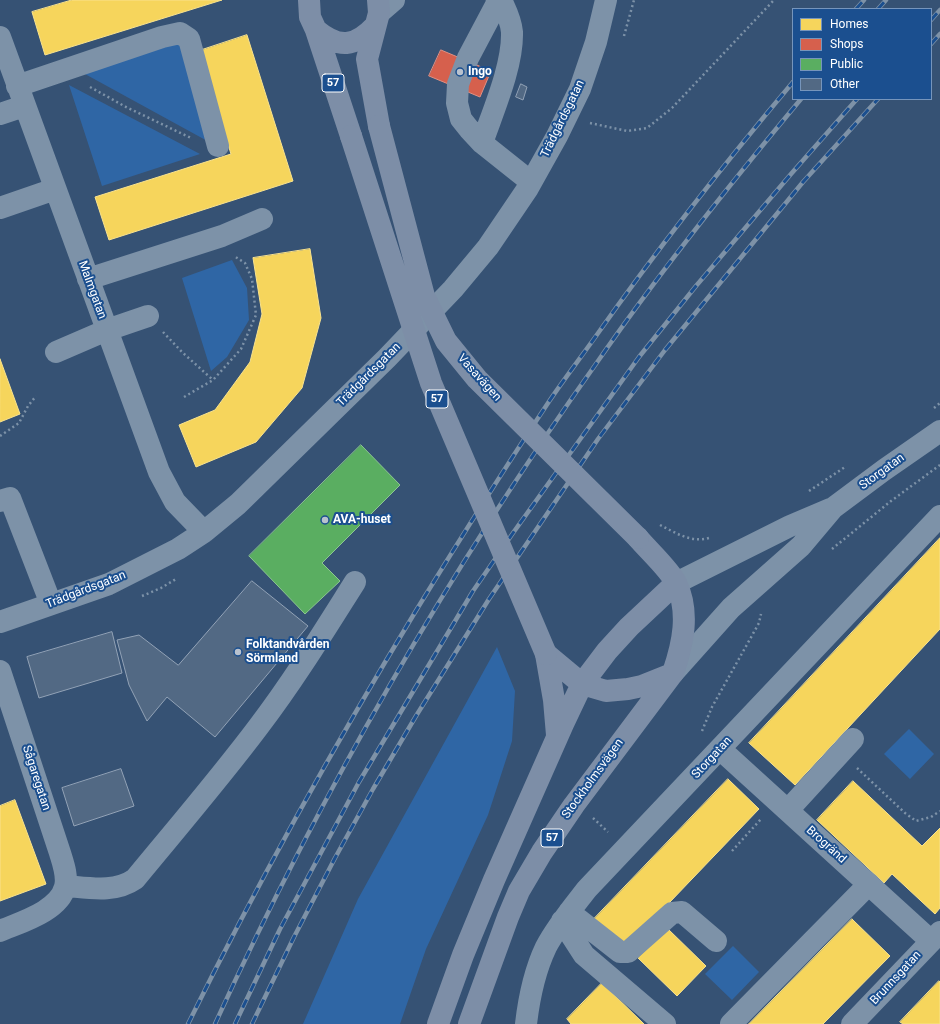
<!DOCTYPE html>
<html>
<head>
<meta charset="utf-8">
<style>
  body { margin:0 }
  #map { position:relative; width:940px; height:1024px; overflow:hidden; background:#365274; font-family:Roboto,sans-serif }
  canvas { display:block }
  .legend { position:absolute; left:792px; top:8px; width:140px; height:92px; box-sizing:border-box; background:#1b4f8f; border:1px solid #7695bc; margin:0; padding:5px 7px; list-style:none; font-size:12px; color:#fff }
  .legend li { display:flex; align-items:center; gap:8px; height:20px }
  .legend b { width:20px; border:1px solid #7695bc }
</style>
</head>
<body>
<div id="map">
<canvas width="940" height="1024"></canvas>
<ul class="legend">
<li><b style="height:11px;background:#f6d55c"></b>Homes</li>
<li><b style="height:11px;background:#d6604d"></b>Shops</li>
<li><b style="height:11px;background:#5aae61"></b>Public</li>
<li><b style="height:11px;background:#526984"></b>Other</li>
</ul>
</div>
<script>
const c = document.querySelector('canvas').getContext('2d');
c.lineJoin = 'round';
function fillPath(path, color) {
  c.fillStyle = color;
  c.fill(path, 'evenodd');
}
function stroke(path, color, width, dash) {
  c.strokeStyle = color;
  c.lineWidth = width;
  c.lineCap = dash ? 'butt' : 'round';
  c.setLineDash(dash || []);
  c.stroke(path);
}
function label(font, color, halo, rows, align = 'center') {
  c.font = font + ' Roboto,sans-serif';
  c.lineWidth = 4;
  c.setLineDash([]);
  c.textBaseline = 'middle';
  c.strokeStyle = halo;
  c.fillStyle = color;
  for (const [text, x, y, turn = 0] of rows) {
    c.save();
    c.translate(x, y);
    c.rotate((+turn || 0) * Math.PI / 180);
    c.textAlign = isNaN(turn) ? turn : align;
    if (halo) c.strokeText(text, 0, 0);
    c.fillText(text, 0, 0);
    c.restore();
  }
}
const green = new Path2D(`
  M 171,43 L 182,46 L 211,143 L 85,74 Z
  M 69,85 L 200,154 L 102,186 Z
  M 232,260 L 247,288 L 249,320 L 227,357 L 211,371 L 182,278 Z
  M 497,647 L 515,691 L 512,741 L 488,815 L 426,949 L 400,1024 L 303,1024 L 358,899 Z
  M 909,729 L 934,754 L 910,779 L 884,754 Z
  M 733,946 L 759,972 L 732,1000 L 705,974 Z`);
const homes = new Path2D(`
  M 72,0 L 222,0 L 45,55 L 32,12 Z
  M 247,35 L 293,181 L 109,240 L 95,197 L 231,154 L 199,51 Z
  M 310,249 L 321,318 L 302,388 L 256,442 L 196,467 L 179,425 L 215,410 L 250,362 L 262,314 L 253,258 Z
  M 0,359 L 20,414 L 0,422 Z
  M 940,538 L 940,629 L 795,785 L 749,743 Z
  M 728,779 L 759,809 L 625,949 L 594,919 Z
  M 853,781 L 922,846 L 940,828 L 940,908 L 935,914 L 892,874 L 884,883 L 817,820 Z
  M 15,800 L 46,884 L 0,901 L 0,806 Z
  M 852,919 L 890,956 L 823,1024 L 749,1024 Z
  M 667,928 L 706,966 L 677,996 L 638,958 Z
  M 939,981 L 940,982 L 940,1024 L 903,1024 L 900,1022 Z
  M 602,983 L 644,1024 L 571,1024 L 567,1019 Z`);
const shops = new Path2D(`
  M 441,50 L 491,71 L 480,97 L 429,76 Z`);
const public = new Path2D(`
  M 361,445 L 400,485 L 322,563 L 340,581 L 305,614 L 249,556 Z`);
const building = new Path2D(`
  M 521,84 L 527,87 L 523,100 L 516,97 Z
  M 252,581 L 308,626 L 215,737 L 167,697 L 147,721 L 129,685 L 117,640 L 139,635 L 178,665 Z
  M 112,632 L 122,673 L 39,698 L 27,657 Z
  M 121,769 L 134,806 L 74,826 L 62,788 Z`);
const path = new Path2D(`
  M 624,36 L 634,0
  M 90,87 L 126,107 L 191,138
  M 590,123 L 627,131 L 647,128 L 672,108 L 774,0
  M 163,332 L 182,352 L 213,380
  M 184,397 L 213,380 L 241,349 L 256,315 L 252,279 L 245,263 L 234,256
  M 934,408 L 940,403
  M 0,436 L 19,423 L 28,406 L 36,396
  M 809,491 L 845,467
  M 660,525 C 676,533 691,543 709,538
  M 832,549 L 891,501 L 940,465
  M 142,596 L 161,588 L 176,579
  M 702,731 L 712,707 L 759,623 L 761,614
  M 857,768 L 905,813 L 916,821 L 931,817 L 940,811
  M 593,818 L 608,832
  M 732,851 L 761,819`);
const minor = new Path2D(`
  M 497,0 L 496,5 L 468,58 L 458,84 L 457,103 L 461,119 L 469,129 L 482,143 L 531,182
  M 379,13 L 394,0
  M 0,37 L 159,472 L 175,502 L 204,532
  M 17,86 L 162,37 L 180,33 L 189,39 L 218,146
  M 0,114 L 24,106
  M 482,143 C 493,111 513,66 512,32 C 511,21 506,10 501,0
  M 0,208 L 55,189
  M 88,279 L 222,236 L 262,219
  M 56,352 L 107,330 L 148,316
  M 0,501 L 10,498 L 51,604
  M 676,583 L 790,526 L 830,509
  M 0,622 L 109,584 L 178,549 L 204,532 L 238,504 L 387,358 L 453,289 L 488,247 L 528,188 L 557,136 L 580,89 L 596,42 L 606,0
  M 0,671 L 60,853 C 63,863 68,876 65,887 C 59,911 21,922 0,931
  M 673,673 L 731,608 L 801,546 L 833,508 L 884,470 L 940,431
  M 720,749 L 931,941
  M 788,810 L 853,739
  M 66,886 C 90,888 115,893 135,879 C 177,828 220,778 259,726 C 294,680 324,631 355,582
  M 569,912 L 620,952 L 628,952 L 672,913 L 682,912 L 716,941
  M 562,921 L 584,955 L 665,1024
  M 526,1024 C 529,998 535,970 546,947 C 557,926 573,907 587,889 L 940,516
  M 731,1024 L 869,884
  M 852,1024 L 940,932`);
const major = new Path2D(`
  M 309,0 L 310,17 L 316,30 L 351,136
  M 378,0 L 379,13 L 367,59 L 379,126
  M 316,30 C 339,49 355,47 375,26
  M 546,654 L 582,684 L 606,691 L 628,689 L 642,686 L 672,674
  M 546,654 L 554,700 L 557,735
  M 438,1024 L 463,955 L 494,880 L 563,724 L 582,684 L 607,651 L 629,627 L 676,583
  M 469,1024 L 508,917 L 519,891 L 542,852 L 574,805 L 673,673 C 683,644 690,612 676,583 C 670,570 648,550 638,538`);
const rail = new Path2D(`
  M 856,9 L 864,0
  M 878,9 L 886,0
  M 931,20 L 940,10
  M 931,44 L 940,34
  M 188,1024 C 258,882 335,744 417,609 C 460,539 504,469 550,400 C 565,378 581,357 596,336 C 658,248 724,164 793,82
  M 215,1024 C 321,792 450,569 598,361 C 661,270 730,184 801,99
  M 235,1024 L 280,929 L 359,782 L 473,591 L 513,533 L 639,357 L 696,286 L 791,174 L 857,99
  M 252,1024 L 294,937 L 335,858 L 373,789 L 416,716 L 489,599 L 598,439 L 665,350 L 803,182 L 878,99`);
const majorBridge = new Path2D(`
  M 379,126 L 424,296 L 446,341 L 477,379 L 638,538
  M 351,136 L 431,383 L 546,654`);
const markers = [
  [460,72,4,"#b9c2ce"],
  [325,520,4,"#b9c2ce"],
  [238,652,4,"#b9c2ce"]
];
const shields = [
  [333,83,22],
  [437,399,22],
  [552,838,22]
];
const shieldNames = [
  ["57",333,83],
  ["57",437,399],
  ["57",552,838]
];
const poiNames = [
  ["Ingo",468,72],
  ["AVA-huset",333,520],
  ["Folktandvården",246,645],
  ["Sörmland",246,659]
];
const streetNames = [
  ["Trädgårdsgatan",563,119,-64],
  ["Malmgatan",92,290,70],
  ["Trädgårdsgatan",369,375,-45],
  ["Vasavägen",479,378,48],
  ["Storgatan",882,472,-36],
  ["Trädgårdsgatan",86,590,-21],
  ["Storgatan",712,758,-47],
  ["Sågaregatan",36,778,72],
  ["Stockholmsvägen",593,779,-54],
  ["Brogränd",826,845,42],
  ["Brunnsgatan",896,978,-47]
];
fillPath(green, '#2f66a5');
fillPath(homes, '#f6d55c');
stroke(homes, '#f9e28d', 1);
fillPath(shops, '#d6604d');
stroke(shops, '#e29082', 1);
fillPath(public, '#5aae61');
stroke(public, '#8cc690', 1);
fillPath(building, '#526984');
stroke(building, '#92a2b6', 1);
stroke(path, '#7d92a8', 2.5, [2, 3]);
stroke(minor, '#7d92a8', 22);
stroke(major, '#7d8ea7', 22);
stroke(rail, '#7e92a7', 4.5);
stroke(rail, '#1b4f8f', 3, [9]);
stroke(majorBridge, '#7d8ea7', 22);
for (const [x, y, r, color] of markers) {
  const dot = new Path2D();
  dot.arc(x, y, r, 0, 2 * Math.PI);
  c.fillStyle = color;
  c.fill(dot);
  stroke(dot, '#1b4f8f', 1.5);
}
for (const [x, y, w] of shields) {
  const box = new Path2D();
  box.roundRect(x - w / 2, y - 9, w, 18, 3);
  c.fillStyle = '#1b4f8f';
  c.fill(box);
  stroke(box, '#fff', 1);
}
label('bold 11px', '#fff', null, shieldNames);
label('bold 12px', '#fff', '#1b4f8f', poiNames, 'left');
label('12px', '#fff', '#1b4f8f', streetNames);
</script>
</body>
</html>
